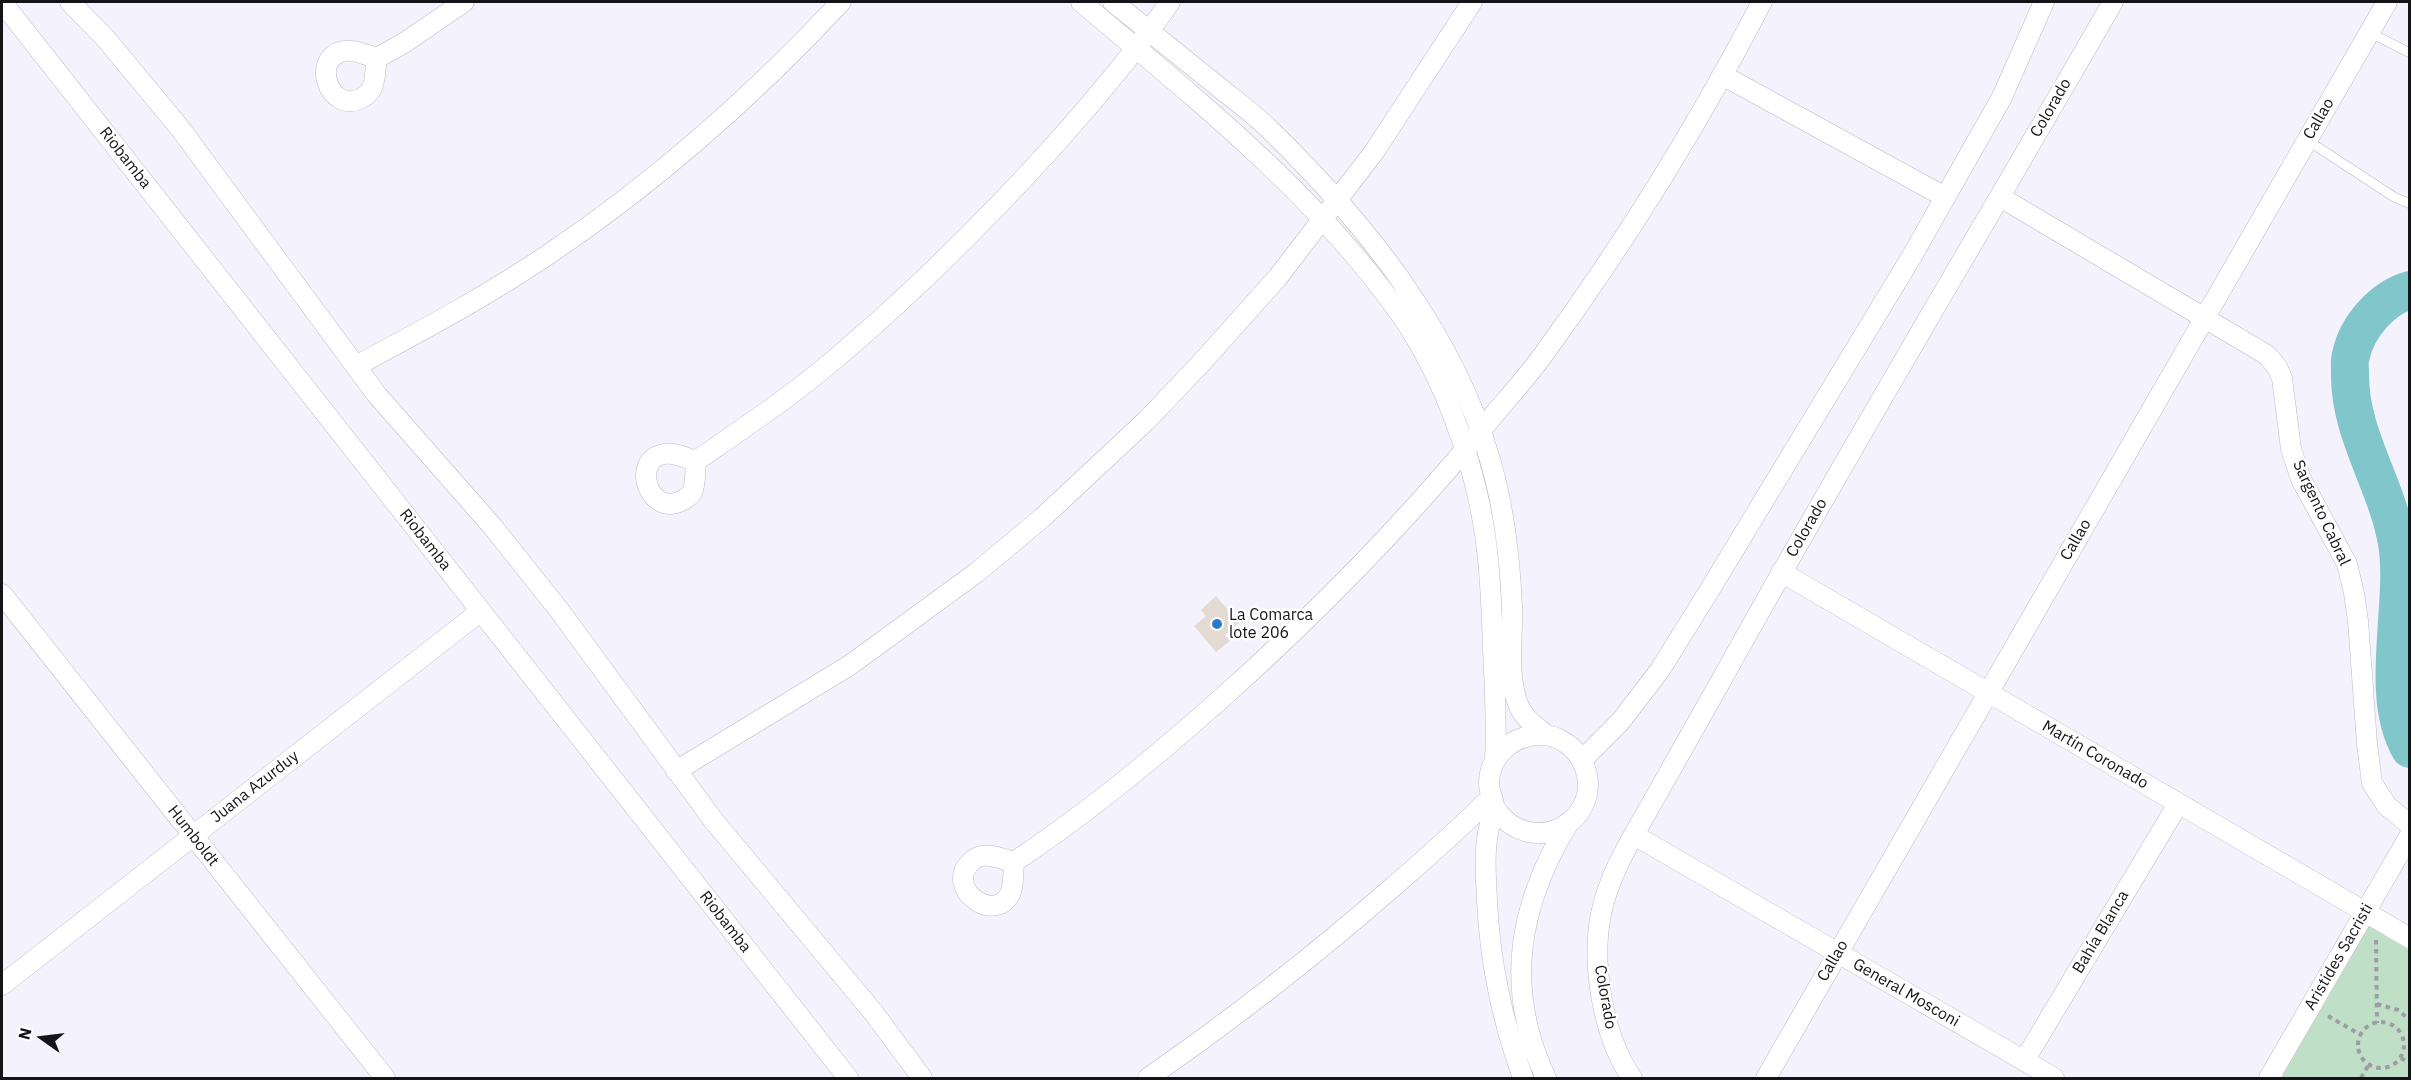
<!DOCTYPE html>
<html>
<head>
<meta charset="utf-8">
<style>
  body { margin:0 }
  #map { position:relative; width:2411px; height:1080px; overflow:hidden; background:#f4f2fc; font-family:"IBM Plex Sans",sans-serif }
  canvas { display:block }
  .frame { position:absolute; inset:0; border:3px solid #141317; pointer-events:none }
  .north { position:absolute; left:12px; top:1008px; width:60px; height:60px; -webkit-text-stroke:4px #fff; paint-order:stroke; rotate:284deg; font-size:16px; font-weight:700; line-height:24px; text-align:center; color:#141317 }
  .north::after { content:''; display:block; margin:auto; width:21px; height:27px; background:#141317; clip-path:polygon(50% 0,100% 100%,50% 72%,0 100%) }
</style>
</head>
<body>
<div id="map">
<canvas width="2411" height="1080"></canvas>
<div class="frame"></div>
<div class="north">N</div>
</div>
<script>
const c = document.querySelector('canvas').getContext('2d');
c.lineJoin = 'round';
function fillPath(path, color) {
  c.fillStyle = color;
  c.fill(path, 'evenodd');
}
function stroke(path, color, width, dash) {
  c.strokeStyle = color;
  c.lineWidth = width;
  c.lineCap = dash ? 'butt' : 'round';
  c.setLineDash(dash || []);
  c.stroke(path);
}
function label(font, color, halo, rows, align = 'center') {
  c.font = font + ' "IBM Plex Sans",sans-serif';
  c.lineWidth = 5;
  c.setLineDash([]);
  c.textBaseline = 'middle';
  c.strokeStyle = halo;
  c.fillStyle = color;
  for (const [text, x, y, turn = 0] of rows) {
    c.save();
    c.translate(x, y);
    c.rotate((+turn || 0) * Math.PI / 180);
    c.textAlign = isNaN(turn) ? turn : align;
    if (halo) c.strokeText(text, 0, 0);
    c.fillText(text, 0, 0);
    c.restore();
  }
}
const green = new Path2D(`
  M 2369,926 L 2409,950 L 2409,1078 L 2285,1078 L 2282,1076 Z`);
const river = new Path2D(`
  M 2410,290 C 2382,298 2357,327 2351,355 C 2349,360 2350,367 2350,373 C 2349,434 2387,484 2397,543 C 2407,605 2378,694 2410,749`);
const building = new Path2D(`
  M 1216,596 L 1239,623 L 1225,635 L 1230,641 L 1216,652 L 1194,626 L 1206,616 L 1201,610 Z`);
const path = new Path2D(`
  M 2376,940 L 2377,1023
  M 2377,1004 L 2398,1010 L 2410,1020
  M 2328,1016 L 2361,1035
  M2358 1045a23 23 0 1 1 46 0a23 23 0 1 1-46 0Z
  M 2401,1058 L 2410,1063
  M 2361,1078 L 2369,1064`);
const lane = new Path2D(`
  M 2369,32 L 2410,53
  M 2307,140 L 2394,197 L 2410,204`);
const street = new Path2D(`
  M 2,2 L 848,1078
  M 70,2 L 106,39 L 179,127 L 377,395 L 493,527 L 559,610 L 714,821 L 873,1012 L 922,1078
  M 1081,2 C 1195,98 1314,192 1401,315 C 1446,380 1478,471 1487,550 C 1491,583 1492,617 1493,650 C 1495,687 1497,724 1495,760
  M 1113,2 C 1147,29 1181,57 1215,84 C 1233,99 1252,112 1268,128 C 1364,221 1454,332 1491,463 C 1504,509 1510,559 1512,607 C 1513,637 1507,672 1517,701 C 1522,717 1534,725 1546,735
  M 377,58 C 375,68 376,82 371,90 C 368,94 364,97 360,99 C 328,113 310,56 345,51 C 355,49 367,56 377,58 L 404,43 L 464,2
  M 1724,76 L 1945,197
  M 2000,197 L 2267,355 L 2277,367 L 2282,378 L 2291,449 L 2301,479 L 2347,564 L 2354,593 L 2358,621 L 2367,744 L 2372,783 L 2387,806 L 2410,825
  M 356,366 C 421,331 487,296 549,254 C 656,182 753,96 841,2
  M 696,461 C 695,470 696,484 692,493 C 689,497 685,499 681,501 C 649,517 630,460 664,454 C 674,452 686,458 696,461 C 748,425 802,389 849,347 C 920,286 987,219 1050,150 C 1093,102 1134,54 1170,2
  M 1781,572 L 2410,938
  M 2,594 L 385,1078
  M 1582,760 L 1620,722 L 1660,670 L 1709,591 L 1912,256 L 2002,97 L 2044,2
  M 676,771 L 850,665 L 976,573 L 1042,518 L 1147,420 L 1203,361 L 1278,277 L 1374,152 L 1472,2
  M 1495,808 C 1532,863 1610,818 1582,761 C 1575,747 1558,735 1542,735 C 1514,734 1489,755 1489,784 C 1489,793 1496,803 1494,811 C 1492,818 1489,825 1488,833 C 1484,855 1486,878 1487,901 C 1490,963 1502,1020 1523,1078
  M 1634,835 L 2054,1078
  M 1014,862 C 1013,872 1014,886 1010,894 C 993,925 945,887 970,863 C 974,859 978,856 982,856 C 992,854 1005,860 1014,862 C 1088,813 1157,756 1223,697 C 1317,613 1404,524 1484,427 C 1503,403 1525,380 1543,355 C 1625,243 1698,125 1762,2
  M 2,985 L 481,611
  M 2024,1061 L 2178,804
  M 1148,1078 C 1233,1019 1315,955 1393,887 C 1426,858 1460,829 1491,797
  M 1546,1078 C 1504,989 1518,906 1568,824
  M 1632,1078 C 1603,1037 1591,964 1601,914 C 1609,874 1632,838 1652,803 C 1677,759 1702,714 1727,670 C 1852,445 1985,224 2113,2
  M 1766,1078 L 2387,2
  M 2269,1078 L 2410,835`);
const markers = [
  [1217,624,6,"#2a7bca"]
];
const streetNames = [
  ["Colorado",2051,108,-60],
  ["Callao",2319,119,-60],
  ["Riobamba",125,158,52],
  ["Sargento Cabral",2321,513,65],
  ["Colorado",1807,528,-60],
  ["Riobamba",425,540,52],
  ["Callao",2076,540,-60],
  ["Martín Coronado",2095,755,30],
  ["Juana Azurduy",255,787,-38],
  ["Humboldt",193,836,52],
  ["Riobamba",725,922,52],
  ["Bahía Blanca",2101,932,-59],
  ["Aristides Sacristi",2339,957,-60],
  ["Callao",1833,961,-60],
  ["General Mosconi",1906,993,30],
  ["Colorado",1605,997,80]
];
const poiNames = [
  ["La Comarca",1229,615],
  ["lote 206",1229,633]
];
fillPath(green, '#c0dfc7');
stroke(river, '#81c6cb', 38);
fillPath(building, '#e3dad2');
stroke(lane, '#bbb9c3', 10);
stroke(street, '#bbb9c3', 21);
stroke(path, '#9e9da4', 4, [4.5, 4.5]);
stroke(lane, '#fff', 9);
stroke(street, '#fff', 20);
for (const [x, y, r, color] of markers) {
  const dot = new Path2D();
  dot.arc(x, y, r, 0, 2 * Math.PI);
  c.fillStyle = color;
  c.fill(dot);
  stroke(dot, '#fff', 2);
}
label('16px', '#141317', '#fff', streetNames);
label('16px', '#141317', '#fff', poiNames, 'left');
</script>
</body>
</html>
